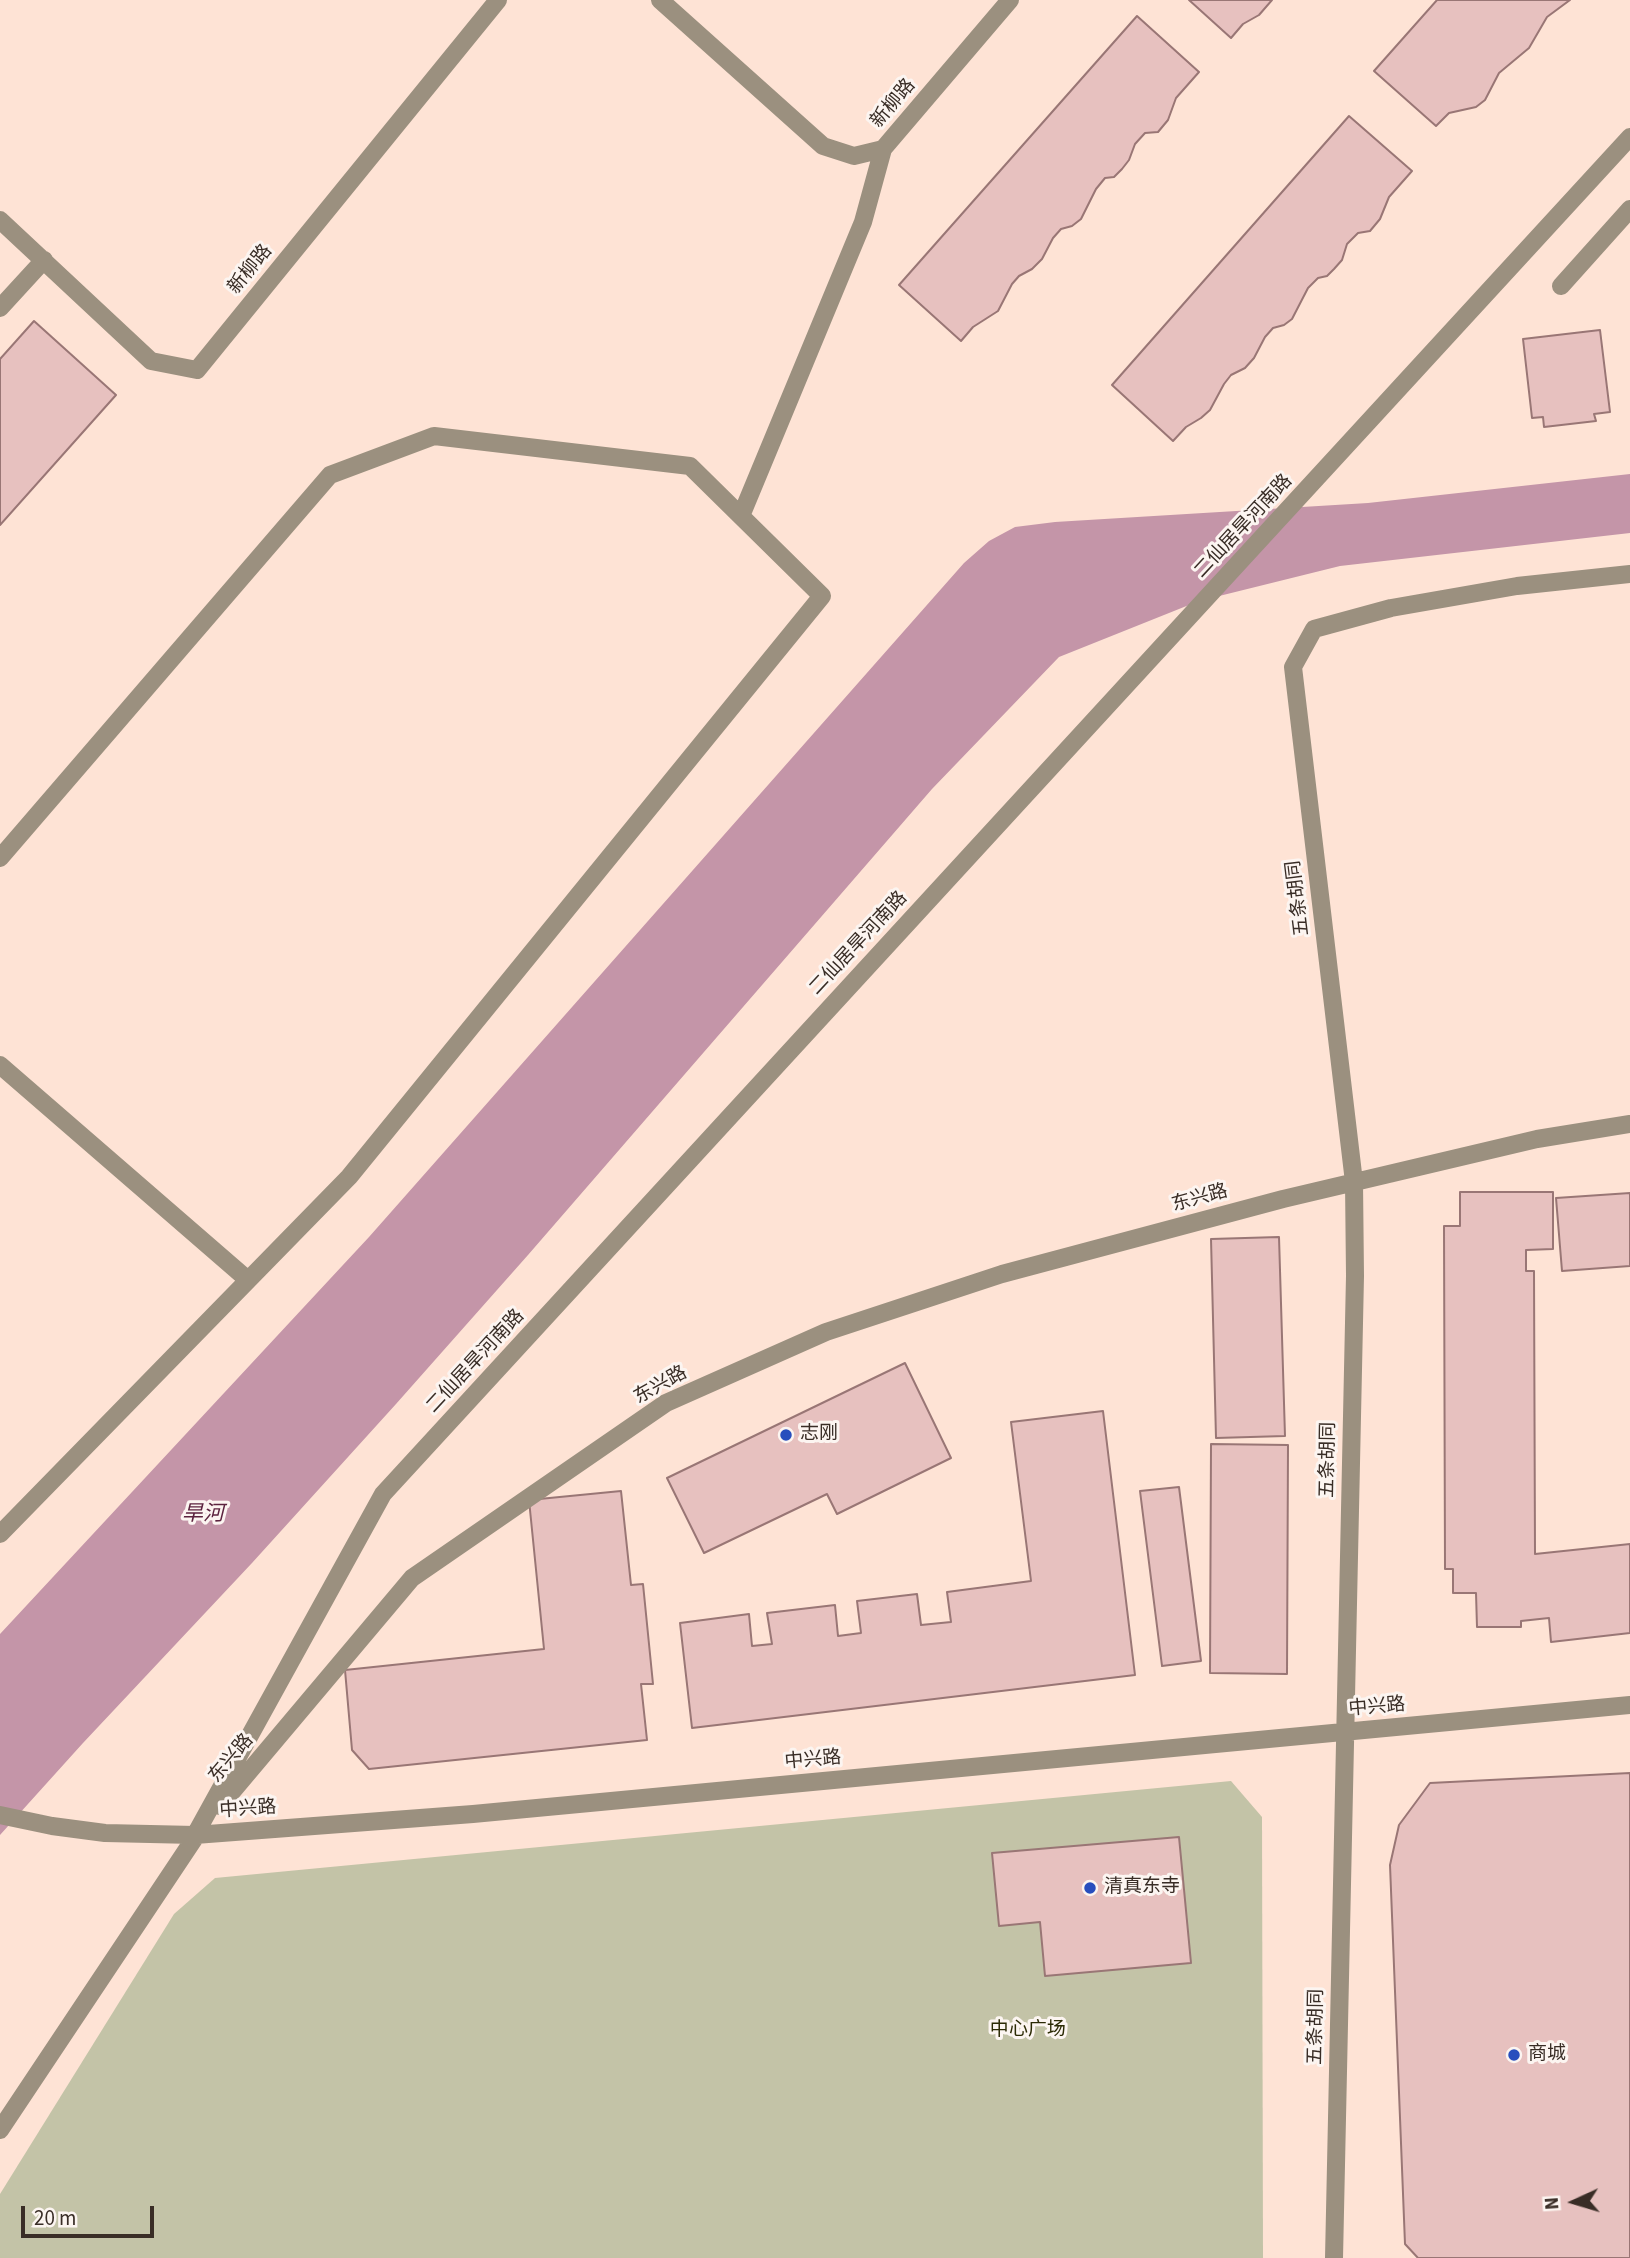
<!DOCTYPE html>
<html>
<head>
<meta charset="utf-8">
<style>
  body { margin:0 }
  #map { position:relative; width:1630px; height:2258px; overflow:hidden; background:#fee3d5; font-family:"Source Sans 3",sans-serif }
  canvas { display:block }
  .north { position:absolute; left:1539px; top:2167px; width:70px; height:70px; -webkit-text-stroke:5px #fcf5f1; paint-order:stroke; rotate:266deg; font-size:19px; font-weight:700; line-height:28px; text-align:center; color:#392d26 }
  .north::after { content:''; display:block; margin:auto; width:24px; height:32px; background:#392d26; clip-path:polygon(50% 0,100% 100%,50% 72%,0 100%) }
  .scale { position:absolute; left:21px; top:2206px; width:133px; height:32px; box-sizing:border-box; border:4px solid #392d26; border-top:0; padding-left:9px; font-size:21px; line-height:24px; white-space:nowrap; color:#392d26; -webkit-text-stroke:5px #fcf5f1; paint-order:stroke }
</style>
</head>
<body>
<div id="map">
<canvas width="1630" height="2258"></canvas>
<div class="north">N</div>
<div class="scale">20 m</div>
</div>
<script>
const c = document.querySelector('canvas').getContext('2d');
c.lineJoin = 'round';
function fillPath(path, color) {
  c.fillStyle = color;
  c.fill(path, 'evenodd');
}
function stroke(path, color, width, dash) {
  c.strokeStyle = color;
  c.lineWidth = width;
  c.lineCap = dash ? 'butt' : 'round';
  c.setLineDash(dash || []);
  c.stroke(path);
}
function label(font, color, halo, rows, align = 'center') {
  c.font = font + ' "Source Sans 3","Noto Sans SC",sans-serif';
  c.lineWidth = 6;
  c.setLineDash([]);
  c.textBaseline = 'middle';
  c.strokeStyle = halo;
  c.fillStyle = color;
  for (const [text, x, y, turn = 0] of rows) {
    c.save();
    c.translate(x, y);
    c.rotate((+turn || 0) * Math.PI / 180);
    c.textAlign = isNaN(turn) ? turn : align;
    if (halo) c.strokeText(text, 0, 0);
    c.fillText(text, 0, 0);
    c.restore();
  }
}
const green = new Path2D(`
  M 1231,1781 L 1262,1817 L 1263,2258 L 0,2258 L 0,2194 L 174,1914 L 215,1878 Z`);
const water = new Path2D(`
  M 1630,474 L 1630,533 L 1340,566 L 1199,601 L 1059,657 L 932,789 L 528,1255 L 396,1404 L 252,1563 L 83,1743 L 0,1835 L 0,1634 L 369,1237 L 964,563 L 989,541 L 1015,527 L 1055,522 L 1368,503 Z`);
const building = new Path2D(`
  M 1189,0 L 1272,0 L 1259,15 L 1243,24 L 1231,38 Z
  M 1437,0 L 1570,0 L 1547,17 L 1529,48 L 1499,73 L 1485,100 L 1476,107 L 1449,113 L 1436,126 L 1374,71 Z
  M 1137,16 L 1199,72 L 1176,98 L 1168,120 L 1158,132 L 1145,133 L 1135,144 L 1129,160 L 1122,169 L 1114,177 L 1105,178 L 1096,189 L 1081,219 L 1072,226 L 1061,229 L 1053,238 L 1042,259 L 1032,269 L 1019,276 L 1012,284 L 998,311 L 973,327 L 961,341 L 899,285 Z
  M 1349,116 L 1412,171 L 1389,197 L 1380,219 L 1370,231 L 1358,233 L 1347,244 L 1342,260 L 1334,269 L 1327,276 L 1318,278 L 1308,288 L 1292,319 L 1284,325 L 1273,328 L 1265,337 L 1254,358 L 1245,368 L 1231,375 L 1224,384 L 1210,410 L 1201,418 L 1186,427 L 1173,441 L 1112,385 Z
  M 34,321 L 116,395 L 0,525 L 0,359 Z
  M 1600,330 L 1610,412 L 1594,414 L 1596,421 L 1544,427 L 1543,417 L 1532,418 L 1523,339 Z
  M 1460,1192 L 1553,1192 L 1553,1249 L 1526,1250 L 1526,1271 L 1534,1271 L 1535,1554 L 1630,1544 L 1630,1633 L 1551,1642 L 1549,1618 L 1521,1621 L 1521,1627 L 1477,1627 L 1476,1593 L 1453,1593 L 1453,1569 L 1445,1569 L 1444,1226 L 1460,1226 Z
  M 1630,1193 L 1630,1266 L 1562,1271 L 1556,1198 Z
  M 1279,1237 L 1285,1436 L 1216,1438 L 1211,1239 Z
  M 905,1363 L 951,1458 L 837,1514 L 827,1494 L 704,1553 L 667,1478 Z
  M 1103,1411 L 1135,1675 L 692,1728 L 680,1623 L 749,1614 L 752,1646 L 772,1644 L 767,1613 L 835,1605 L 838,1636 L 861,1633 L 857,1601 L 917,1594 L 921,1625 L 951,1622 L 947,1592 L 1031,1581 L 1011,1422 Z
  M 1211,1444 L 1288,1445 L 1287,1674 L 1210,1673 Z
  M 1179,1487 L 1201,1661 L 1162,1666 L 1140,1491 Z
  M 621,1491 L 631,1585 L 643,1584 L 653,1684 L 641,1684 L 647,1740 L 369,1769 L 352,1750 L 345,1670 L 544,1649 L 529,1500 Z
  M 1630,1773 L 1630,2258 L 1418,2258 L 1405,2244 L 1390,1865 L 1399,1825 L 1430,1783 Z
  M 1179,1837 L 1191,1963 L 1045,1976 L 1040,1922 L 999,1926 L 992,1853 Z`);
const minor = new Path2D(`
  M 660,0 L 823,146 L 854,156 L 883,149 L 1010,0
  M 0,220 L 151,361 L 197,370 L 498,0
  M 1561,286 L 1630,209
  M 0,308 L 44,260
  M 741,516 L 863,222 L 883,149
  M 0,858 L 330,475 L 434,436 L 690,466 L 822,596 L 349,1177 L 0,1534
  M 0,1065 L 248,1280
  M 220,1806 L 412,1578 L 666,1403 L 826,1332 L 1002,1274 L 1283,1199 L 1537,1139 L 1630,1124
  M 0,1815 L 52,1826 L 105,1833 L 195,1835 L 473,1814 L 1630,1705
  M 195,1835 L 383,1494 L 1630,137
  M 0,2130 L 202,1827
  M 1334,2258 L 1355,1276 L 1354,1182 L 1293,667 L 1314,629 L 1391,608 L 1517,586 L 1630,574`);
const markers = [
  [786,1435,7,"#284ebd"],
  [1090,1888,7,"#284ebd"],
  [1514,2055,7,"#284ebd"]
];
const streetNames = [
  ["新柳路",894,104,-50],
  ["新柳路",251,270,-51],
  ["二仙居旱河南路",1244,527,-47],
  ["五条胡同",1299,898,-97],
  ["二仙居旱河南路",859,944,-47],
  ["东兴路",1200,1199,-15],
  ["二仙居旱河南路",476,1362,-47],
  ["东兴路",661,1386,-29],
  ["五条胡同",1329,1460,-89],
  ["中兴路",1377,1708,-5],
  ["东兴路",232,1759,-50],
  ["中兴路",813,1761,-5],
  ["中兴路",248,1810,-4],
  ["五条胡同",1317,2027,-89]
];
const poiNames = [
  ["志刚",800,1435],
  ["清真东寺",1104,1888],
  ["商城",1528,2055]
];
const parkNames = [
  ["中心广场",1028,2031]
];
const waterNames = [
  ["旱河",203,1515]
];
fillPath(green, '#c3c3a7');
fillPath(water, '#c495a8');
fillPath(building, '#e7c1bf');
stroke(building, '#997675', 2);
stroke(minor, '#9b907f', 18);
for (const [x, y, r, color] of markers) {
  const dot = new Path2D();
  dot.arc(x, y, r, 0, 2 * Math.PI);
  c.fillStyle = color;
  c.fill(dot);
  stroke(dot, '#fcf5f1', 2.5);
}
label('19px', '#392d26', '#fcf5f1', streetNames);
label('19px', '#392d26', '#fcf5f1', poiNames, 'left');
label('19px', '#2c2b05', '#fcf5f1', parkNames);
label('italic 21px', '#5c233f', '#fcf5f1', waterNames);
</script>
</body>
</html>
